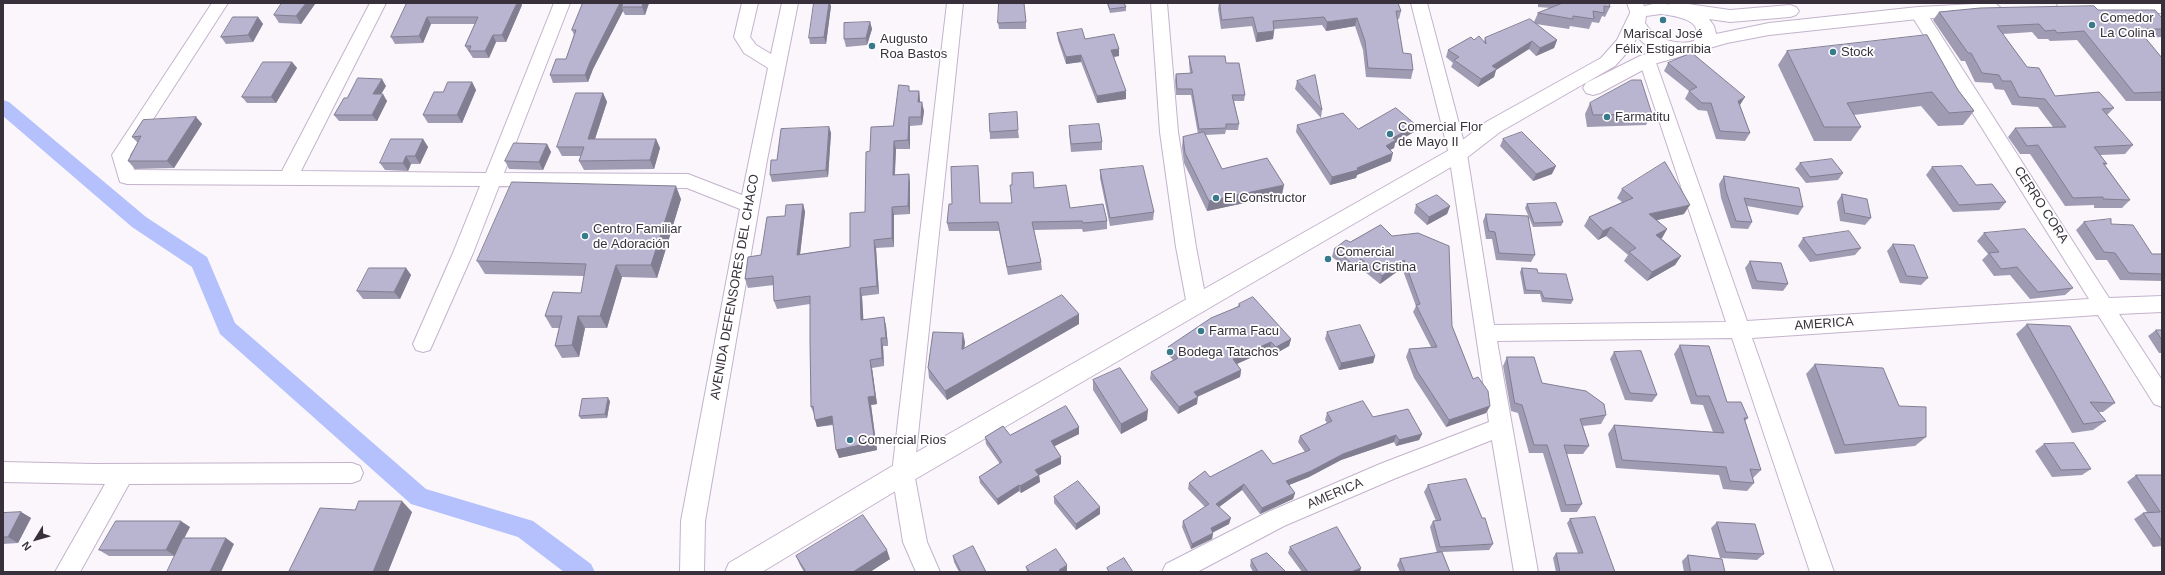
<!DOCTYPE html>
<html>
<head>
<meta charset="utf-8">
<style>
  body { margin:0 }
  #map { position:relative; width:2165px; height:575px; overflow:hidden; background:#faf6fc; font-family:Arial,sans-serif }
  canvas { display:block }
  .frame { position:absolute; inset:0; border:4px solid #38313b; pointer-events:none }
  .north { position:absolute; left:16px; top:519px; width:40px; height:40px; -webkit-text-stroke:3px #fff; paint-order:stroke; rotate:233deg; font-size:11px; font-weight:700; line-height:16px; text-align:center; color:#38313b }
  .north::after { content:''; display:block; margin:auto; width:14px; height:18px; background:#38313b; clip-path:polygon(50% 0,100% 100%,50% 72%,0 100%) }
</style>
</head>
<body>
<div id="map">
<canvas width="2165" height="575"></canvas>
<div class="frame"></div>
<div class="north">N</div>
</div>
<script>
const c = document.querySelector('canvas').getContext('2d');
c.lineJoin = 'round';
function fillPath(path, color) {
  c.fillStyle = color;
  c.fill(path, 'evenodd');
}
function stroke(path, color, width, dash) {
  c.strokeStyle = color;
  c.lineWidth = width;
  c.lineCap = dash ? 'butt' : 'round';
  c.setLineDash(dash || []);
  c.stroke(path);
}
function label(font, color, halo, rows, align = 'center') {
  c.font = font + ' Arial,sans-serif';
  c.lineWidth = 3.5;
  c.setLineDash([]);
  c.textBaseline = 'middle';
  c.strokeStyle = halo;
  c.fillStyle = color;
  for (const [text, x, y, turn = 0] of rows) {
    c.save();
    c.translate(x, y);
    c.rotate((+turn || 0) * Math.PI / 180);
    c.textAlign = isNaN(turn) ? turn : align;
    if (halo) c.strokeText(text, 0, 0);
    c.fillText(text, 0, 0);
    c.restore();
  }
}
const canal = new Path2D(`
  M 3,100 L 9,102 L 146,217 L 207,257 L 235,323 L 426,489 L 533,521 L 591,564 L 595,572 L 564,572 L 518,537 L 411,504 L 220,334 L 192,267 L 132,227 L 3,116 Z`);
const minor = new Path2D(`
  M 212,3 L 228,3 L 130,155 L 134,170 L 282,171 L 370,3 L 386,3 L 301,171 L 486,173 L 554,3 L 570,3 L 504,173 L 688,174 L 742,195 L 768,68 L 744,53 L 734,37 L 742,3 L 758,3 L 750,37 L 756,45 L 771,54 L 782,3 L 798,3 L 767,160 L 705,521 L 704,572 L 680,572 L 681,521 L 740,209 L 687,188 L 499,186 L 473,253 L 430,350 L 423,352 L 416,350 L 413,344 L 453,253 L 480,186 L 127,184 L 120,182 L 112,155 Z
  M 947,3 L 963,3 L 914,473 L 927,542 L 940,572 L 916,572 L 903,542 L 892,473 Z
  M 1151,3 L 1167,3 L 1178,132 L 1196,247 L 1207,305 L 1204,311 L 1197,313 L 1190,311 L 1187,305 L 1176,247 L 1160,132 Z
  M 1411,3 L 1427,3 L 1467,154 L 1494,325 L 1726,322 L 1639,60 L 1641,56 L 1647,54 L 1653,56 L 1655,60 L 1747,321 L 2089,299 L 1910,13 L 1912,9 L 1918,8 L 1924,9 L 2109,298 L 2162,296 L 2162,312 L 2119,314 L 2162,380 L 2162,407 L 2154,404 L 2098,315 L 1752,338 L 1834,572 L 1810,572 L 1732,338 L 1497,341 L 1538,572 L 1514,572 L 1492,440 L 1396,478 L 1284,526 L 1197,572 L 1162,572 L 1166,564 L 1268,512 L 1380,464 L 1489,422 L 1449,154 Z
  M 1627,3 L 1643,3 L 1646,13 L 1644,17 L 1638,18 L 1632,17 Z
  M 1668,3 L 1686,3 L 1689,7 L 1687,11 C 1678,13 1673,10 1668,3 Z
  M 3,462 L 94,464 L 352,463 L 360,466 L 363,473 L 360,480 L 352,483 L 129,484 L 80,572 L 55,572 L 105,484 L 3,482 Z`);
const trunk = new Path2D(`
  M 1657,3 L 1682,6 L 1688,4 L 1730,10 L 1790,5 L 1796,7 L 1799,11 L 1796,15 L 1790,17 L 1730,22 L 1709,19 L 1714,26 L 1716,34 L 1769,23 L 1918,7 L 1995,3 L 2001,8 L 1998,12 L 1992,14 L 1918,19 L 1769,35 L 1727,43 L 1654,64 L 1600,93 L 1593,95 L 1586,93 L 1583,88 L 1586,83 L 1640,56 L 1659,50 L 1647,46 L 1637,37 L 1632,47 L 1615,66 L 1500,132 L 1465,159 L 912,481 L 762,572 L 725,572 L 729,563 L 894,465 L 1451,149 L 1486,122 L 1601,58 L 1617,40 L 1632,9 ZM 1661,14 C 1676,16 1706,20 1694,41 C 1677,46 1654,39 1645,23 L 1646,16 Z
  M 2059,3 L 2162,3 L 2162,13 L 2065,13 L 2059,11 L 2056,7 Z`);
const wall = new Path2D(`
  M 407,3 L 522,5 L 506,42 L 496,42 L 489,58 L 473,58 L 465,46 L 475,24 L 431,24 L 423,43 L 395,44 L 391,37 Z
  M 583,3 L 649,3 L 645,15 L 625,15 L 623,11 L 593,69 L 588,82 L 553,83 L 550,75 L 566,59 L 574,35 L 572,30 Z
  M 1107,3 L 1124,3 L 1126,7 L 1126,11 L 1110,13 Z
  M 1219,3 L 1398,3 L 1401,11 L 1399,19 L 1397,19 L 1403,53 L 1413,70 L 1411,79 L 1366,77 L 1363,50 L 1355,26 L 1326,31 L 1322,25 L 1274,29 L 1273,39 L 1256,42 L 1252,26 L 1221,29 L 1218,9 Z
  M 1476,3 L 1496,3 L 1496,4 Z
  M 1538,3 L 1609,3 L 1610,7 L 1605,17 L 1602,16 L 1599,23 L 1592,22 L 1589,29 L 1570,26 L 1569,29 L 1536,24 L 1557,40 L 1554,48 L 1536,56 L 1529,49 L 1496,70 L 1494,77 L 1478,87 L 1451,67 L 1453,63 L 1446,57 L 1448,50 L 1474,40 L 1484,42 L 1485,38 L 1534,22 L 1538,13 L 1551,8 L 1538,7 Z
  M 315,4 L 301,24 L 279,23 L 274,15 Z
  M 831,6 L 826,44 L 810,44 L 809,38 Z
  M 2098,10 L 2162,18 L 2162,37 L 2145,38 L 2162,58 L 2162,101 L 2126,101 L 2077,40 L 2050,41 L 2048,39 L 2038,39 L 2032,32 L 2003,34 L 2027,67 L 2055,96 L 2114,108 L 2107,115 L 2133,145 L 2125,154 L 2100,155 L 2107,164 L 2105,165 L 2130,200 L 2122,208 L 2094,208 L 2094,205 L 2065,206 L 2030,154 L 2020,154 L 2008,137 L 2015,128 L 2053,127 L 2038,107 L 2012,105 L 2004,90 L 1995,89 L 1992,83 L 1975,82 L 1965,61 L 1961,61 L 1933,20 L 1939,12 Z
  M 258,17 L 263,24 L 253,42 L 226,44 L 221,37 Z
  M 870,22 L 872,29 L 867,45 L 846,47 L 844,39 Z
  M 1026,22 L 1026,29 L 999,29 L 998,23 Z
  M 1057,33 L 1085,39 L 1119,56 L 1114,57 L 1126,99 L 1097,103 L 1081,62 L 1066,64 L 1058,40 Z
  M 1787,51 L 1958,90 L 1974,111 L 1963,125 L 1938,126 L 1921,106 L 1854,115 L 1861,127 L 1851,141 L 1814,141 L 1778,65 Z
  M 1189,56 L 1226,63 L 1245,95 L 1244,101 L 1234,101 L 1239,124 L 1238,130 L 1226,130 L 1225,134 L 1205,135 L 1222,169 L 1282,195 L 1207,211 L 1184,163 L 1182,147 L 1183,137 L 1198,134 L 1191,95 L 1176,95 L 1175,80 L 1176,74 L 1190,73 L 1189,63 Z
  M 292,62 L 297,68 L 276,103 L 247,103 L 242,97 Z
  M 1668,63 L 1740,105 L 1750,133 L 1745,141 L 1716,139 L 1707,111 L 1698,110 L 1685,99 L 1689,91 L 1664,71 Z
  M 1297,81 L 1322,110 L 1321,118 L 1295,89 Z
  M 472,82 L 476,90 L 462,123 L 428,123 L 423,115 L 443,92 Z
  M 386,86 L 381,94 L 387,101 L 377,121 L 339,121 L 334,115 L 347,98 Z
  M 910,91 L 919,91 L 920,102 L 924,111 L 922,125 L 910,126 L 910,149 L 896,149 L 895,175 L 909,174 L 910,183 L 910,214 L 894,215 L 894,247 L 876,248 L 879,294 L 862,296 L 863,320 L 884,317 L 886,326 L 888,346 L 883,346 L 884,366 L 872,368 L 877,404 L 871,405 L 877,450 L 839,458 L 833,425 L 817,427 L 814,414 L 811,407 L 810,304 L 777,309 L 774,301 L 774,285 L 748,288 L 745,279 L 761,255 L 785,216 L 803,204 L 805,212 L 800,254 L 850,247 L 865,212 L 870,151 L 893,126 Z
  M 603,93 L 607,102 L 595,139 L 656,139 L 660,148 L 654,169 L 584,170 L 579,161 L 581,156 L 562,156 L 557,147 Z
  M 1590,103 L 1652,114 L 1646,125 L 1587,127 L 1585,114 Z
  M 989,114 L 1018,130 L 1019,138 L 990,139 Z
  M 196,117 L 202,124 L 174,168 L 135,169 L 128,161 L 138,143 L 132,137 Z
  M 1297,125 L 1358,129 L 1414,132 L 1395,143 L 1394,148 L 1390,150 L 1391,161 L 1357,175 L 1356,178 L 1330,185 L 1296,132 Z
  M 1069,126 L 1102,142 L 1102,150 L 1071,152 L 1069,133 Z
  M 829,127 L 831,133 L 828,177 L 772,182 L 770,175 Z
  M 423,139 L 428,147 L 420,164 L 411,164 L 408,171 L 385,170 L 380,163 Z
  M 1503,139 L 1552,174 L 1533,181 L 1500,146 Z
  M 547,144 L 551,152 L 543,170 L 509,169 L 505,161 Z
  M 1800,163 L 1843,173 L 1838,180 L 1806,183 L 1795,169 Z
  M 1932,167 L 1976,185 L 2006,202 L 1999,210 L 1953,212 L 1926,175 Z
  M 1100,170 L 1154,212 L 1153,220 L 1110,226 L 1100,178 Z
  M 979,174 L 980,203 L 1011,203 L 1034,188 L 1070,208 L 1107,221 L 1107,229 L 1083,232 L 1082,229 L 1034,230 L 1041,262 L 1042,270 L 1008,275 L 999,231 L 949,231 L 947,223 L 952,204 Z
  M 1724,176 L 1803,207 L 1798,215 L 1747,206 L 1752,222 L 1748,229 L 1731,228 L 1721,198 L 1719,184 Z
  M 1622,189 L 1684,214 L 1657,220 L 1667,229 L 1662,238 L 1661,238 L 1681,256 L 1675,265 L 1647,281 L 1624,261 L 1628,255 L 1606,236 L 1598,240 L 1584,226 L 1589,217 L 1622,202 L 1617,198 Z
  M 1842,194 L 1871,218 L 1865,225 L 1840,221 L 1837,202 Z
  M 681,199 L 657,278 L 622,277 L 607,328 L 585,328 L 579,357 L 562,358 L 555,346 L 559,328 L 552,328 L 545,316 L 581,293 L 584,276 L 485,274 L 477,261 Z
  M 1527,204 L 1563,222 L 1561,226 L 1533,227 L 1525,208 Z
  M 1416,205 L 1450,206 L 1447,214 L 1427,225 L 1414,213 Z
  M 1486,214 L 1535,255 L 1531,262 L 1496,260 L 1492,239 L 1486,239 L 1483,221 Z
  M 2084,222 L 2111,224 L 2152,254 L 2162,254 L 2162,281 L 2120,280 L 2107,260 L 2096,260 L 2076,230 Z
  M 1381,225 L 1452,326 L 1473,379 L 1490,406 L 1486,413 L 1446,427 L 1414,378 L 1406,357 L 1409,349 L 1431,347 L 1413,312 L 1416,306 L 1402,268 L 1380,284 L 1359,267 L 1352,272 L 1332,257 L 1334,249 L 1350,242 Z
  M 1984,233 L 2073,288 L 2065,295 L 2030,299 L 2010,275 L 1994,276 L 1982,260 L 1988,254 L 1977,241 Z
  M 1803,238 L 1861,248 L 1855,255 L 1810,262 L 1798,246 Z
  M 1893,244 L 1928,278 L 1921,285 L 1900,283 L 1887,251 Z
  M 1750,261 L 1788,284 L 1783,291 L 1752,289 L 1745,268 Z
  M 406,268 L 411,275 L 400,299 L 363,299 L 357,291 Z
  M 1522,268 L 1538,273 L 1573,300 L 1571,304 L 1542,302 L 1540,294 L 1524,294 L 1520,272 Z
  M 1239,304 L 1291,339 L 1289,346 L 1275,354 L 1270,349 L 1237,364 L 1241,370 L 1240,377 L 1197,396 L 1197,404 L 1178,414 L 1150,379 L 1151,372 L 1173,360 L 1167,354 L 1168,347 L 1238,306 Z
  M 1079,324 L 947,400 L 929,378 L 928,368 L 965,342 L 964,348 Z
  M 2027,324 L 2115,403 L 2103,412 L 2099,412 L 2106,421 L 2093,430 L 2072,433 L 2016,334 Z
  M 2156,330 L 2162,330 L 2162,353 L 2159,353 L 2148,336 Z
  M 1327,332 L 1375,356 L 1373,363 L 1339,370 L 1325,339 Z
  M 1680,345 L 1727,402 L 1748,418 L 1745,421 L 1761,470 L 1753,478 L 1754,483 L 1747,491 L 1723,489 L 1719,475 L 1616,468 L 1608,434 L 1614,425 L 1713,432 L 1703,405 L 1691,404 L 1674,354 Z
  M 1614,352 L 1657,395 L 1652,402 L 1625,400 L 1610,359 Z
  M 1507,357 L 1542,383 L 1606,415 L 1601,424 L 1583,426 L 1589,446 L 1583,454 L 1566,454 L 1582,504 L 1577,512 L 1561,512 L 1543,453 L 1529,453 L 1518,413 L 1511,411 L 1503,366 Z
  M 1815,364 L 1899,406 L 1926,437 L 1915,446 L 1835,454 L 1806,374 Z
  M 1093,380 L 1147,420 L 1121,434 L 1093,390 Z
  M 610,401 L 607,418 L 581,419 L 579,416 Z
  M 1327,413 L 1373,417 L 1422,434 L 1419,440 L 1396,446 L 1394,442 L 1341,460 L 1309,477 L 1289,485 L 1295,493 L 1293,499 L 1260,514 L 1242,490 L 1219,507 L 1229,524 L 1213,532 L 1212,539 L 1191,549 L 1182,527 L 1183,521 L 1205,507 L 1188,489 L 1189,483 L 1210,477 L 1273,464 L 1305,452 L 1298,442 L 1300,436 L 1327,423 L 1325,420 Z
  M 1079,427 L 1079,434 L 1054,446 L 1061,464 L 1039,475 L 1040,482 L 1021,493 L 1019,491 L 998,505 L 980,483 L 979,477 L 1000,464 L 986,444 L 985,437 L 1010,435 Z
  M 2044,444 L 2091,469 L 2082,475 L 2052,477 L 2035,451 Z
  M 2136,475 L 2162,475 L 2162,546 L 2153,547 L 2134,519 L 2143,513 L 2147,512 L 2127,482 Z
  M 1428,485 L 1493,544 L 1489,550 L 1442,552 L 1450,572 L 1400,572 L 1397,565 L 1400,559 L 1437,553 L 1430,527 L 1433,521 L 1436,521 L 1424,492 Z
  M 1054,497 L 1100,507 L 1100,514 L 1076,530 L 1054,503 Z
  M 355,510 L 412,512 L 388,572 L 290,572 L 289,571 Z
  M 21,512 L 31,518 L 18,543 L 3,544 L 3,513 Z
  M 1570,519 L 1615,572 L 1556,572 L 1553,558 L 1556,553 L 1578,553 L 1567,523 Z
  M 1717,522 L 1764,554 L 1757,560 L 1720,558 L 1711,528 Z
  M 190,527 L 184,538 L 234,544 L 175,556 L 109,556 L 99,550 Z
  M 1290,547 L 1360,572 L 1302,572 L 1288,553 Z
  M 1688,555 L 1725,572 L 1684,572 L 1682,561 Z
  M 796,556 L 890,559 L 870,572 L 804,572 L 800,565 Z
  M 953,556 L 986,572 L 959,572 L 954,562 Z
  M 1251,560 L 1286,572 L 1253,572 L 1250,566 Z
  M 1026,567 L 1067,571 L 1066,572 L 1027,572 Z`);
const shadedWall = new Path2D(`
  M 306,3 L 314,3 L 315,4 L 301,24 L 296,16 Z
  M 517,3 L 521,3 L 522,5 L 506,42 L 502,35 Z
  M 620,3 L 624,3 L 622,7 L 623,11 L 593,69 L 588,82 L 585,75 L 590,62 Z
  M 643,3 L 649,3 L 645,15 L 642,7 Z
  M 829,3 L 830,3 L 831,6 L 826,44 L 824,37 Z
  M 258,17 L 263,24 L 253,42 L 248,35 Z
  M 427,17 L 431,24 L 423,43 L 419,36 Z
  M 1357,18 L 1355,26 L 1326,31 L 1327,22 Z
  M 870,22 L 872,29 L 867,45 L 866,38 Z
  M 1274,31 L 1273,39 L 1256,42 L 1257,33 Z
  M 493,35 L 496,42 L 489,58 L 485,51 Z
  M 1557,40 L 1554,48 L 1536,56 L 1540,48 Z
  M 1532,41 L 1529,49 L 1496,70 L 1494,77 L 1478,87 L 1481,79 L 1492,66 Z
  M 1119,49 L 1119,56 L 1111,57 L 1111,50 Z
  M 1081,55 L 1081,62 L 1066,64 L 1066,57 Z
  M 292,62 L 297,68 L 276,103 L 271,97 Z
  M 382,79 L 386,86 L 377,101 L 373,94 Z
  M 472,82 L 476,90 L 462,123 L 457,115 Z
  M 919,91 L 920,100 L 919,111 L 918,102 Z
  M 1126,91 L 1126,99 L 1097,103 L 1097,96 Z
  M 603,93 L 607,102 L 592,148 L 588,139 Z
  M 383,94 L 387,101 L 377,121 L 372,115 Z
  M 1745,97 L 1740,105 L 1733,108 L 1738,101 Z
  M 922,102 L 924,111 L 922,125 L 921,117 Z
  M 196,117 L 202,124 L 174,168 L 167,161 Z
  M 909,117 L 910,126 L 910,149 L 908,140 Z
  M 1416,125 L 1414,132 L 1395,143 L 1394,148 L 1384,153 L 1386,146 L 1393,138 Z
  M 829,127 L 831,133 L 828,177 L 826,170 Z
  M 423,139 L 428,147 L 420,164 L 415,156 Z
  M 656,139 L 660,148 L 654,169 L 650,160 Z
  M 894,141 L 896,149 L 894,184 L 893,175 Z
  M 547,144 L 551,152 L 543,170 L 539,162 Z
  M 1393,153 L 1391,161 L 1357,175 L 1356,178 L 1330,185 L 1332,177 L 1357,168 Z
  M 406,156 L 411,164 L 408,171 L 403,163 Z
  M 1556,166 L 1552,174 L 1533,181 L 1536,174 Z
  M 909,174 L 910,183 L 910,214 L 908,206 Z
  M 1284,185 L 1282,195 L 1207,211 L 1209,201 Z
  M 676,186 L 681,199 L 657,278 L 651,265 Z
  M 803,204 L 805,212 L 799,263 L 797,255 Z
  M 1690,205 L 1684,214 L 1644,223 L 1649,214 Z
  M 1450,206 L 1447,214 L 1427,225 L 1429,217 Z
  M 892,207 L 894,215 L 894,247 L 892,238 Z
  M 1611,227 L 1606,236 L 1598,240 L 1603,231 Z
  M 1667,229 L 1662,238 L 1651,244 L 1656,235 Z
  M 874,240 L 876,248 L 879,294 L 877,286 Z
  M 1681,256 L 1675,265 L 1647,281 L 1652,272 Z
  M 1361,259 L 1359,267 L 1352,272 L 1354,265 Z
  M 1404,260 L 1402,268 L 1380,284 L 1382,276 Z
  M 616,265 L 622,277 L 607,328 L 600,316 Z
  M 406,268 L 411,275 L 400,299 L 394,292 Z
  M 860,288 L 862,296 L 864,329 L 861,320 Z
  M 1079,314 L 1079,324 L 947,400 L 945,391 Z
  M 578,316 L 585,328 L 579,357 L 572,345 Z
  M 884,317 L 886,326 L 888,346 L 886,338 Z
  M 963,333 L 965,342 L 963,358 L 962,349 Z
  M 881,338 L 883,346 L 884,366 L 882,358 Z
  M 1291,339 L 1289,346 L 1275,354 L 1276,347 Z
  M 1271,342 L 1270,349 L 1232,366 L 1233,359 Z
  M 1375,356 L 1373,363 L 1339,370 L 1341,363 Z
  M 870,360 L 872,368 L 877,404 L 871,405 L 877,450 L 839,458 L 836,450 L 868,397 Z
  M 1241,370 L 1240,377 L 1193,399 L 1194,392 Z
  M 1198,397 L 1197,404 L 1178,414 L 1179,407 Z
  M 608,398 L 610,401 L 607,418 L 605,414 Z
  M 1490,406 L 1486,413 L 1446,427 L 1449,420 Z
  M 1148,410 L 1147,420 L 1121,434 L 1121,424 Z
  M 832,416 L 834,424 L 817,427 L 815,420 Z
  M 1079,427 L 1079,434 L 1051,448 L 1051,441 Z
  M 1422,434 L 1419,440 L 1396,446 L 1399,440 Z
  M 1396,435 L 1394,442 L 1341,460 L 1309,477 L 1284,487 L 1286,481 L 1343,454 Z
  M 1061,457 L 1061,464 L 1036,477 L 1035,470 Z
  M 1039,475 L 1040,482 L 1021,493 L 1020,486 Z
  M 1244,484 L 1242,490 L 1215,510 L 1216,504 Z
  M 1019,485 L 1019,491 L 998,505 L 997,499 Z
  M 1295,493 L 1293,499 L 1260,514 L 1262,508 Z
  M 402,501 L 412,512 L 388,572 L 373,572 Z
  M 1100,507 L 1100,514 L 1076,530 L 1076,524 Z
  M 21,512 L 31,518 L 18,543 L 8,537 Z
  M 1231,518 L 1229,524 L 1210,534 L 1211,528 Z
  M 181,521 L 190,527 L 175,556 L 166,550 Z
  M 1213,533 L 1212,539 L 1191,549 L 1192,544 Z
  M 226,538 L 234,544 L 221,572 L 210,572 Z
  M 887,550 L 890,559 L 870,572 L 853,572 Z
  M 1067,565 L 1067,571 L 1066,572 L 1059,572 L 1059,570 Z
  M 1361,568 L 1360,572 L 1351,572 Z`);
const building = new Path2D(`
  M 282,3 L 306,3 L 296,16 L 274,15 Z
  M 407,3 L 517,3 L 502,35 L 493,35 L 485,51 L 469,51 L 471,46 L 465,46 L 478,17 L 427,17 L 419,36 L 391,37 Z
  M 583,3 L 620,3 L 590,62 L 585,75 L 550,75 L 556,59 L 566,59 L 576,30 L 572,30 Z
  M 623,3 L 643,3 L 642,7 L 622,7 Z
  M 814,3 L 829,3 L 824,37 L 809,38 Z
  M 999,3 L 1024,3 L 1026,22 L 998,23 Z
  M 1108,3 L 1124,3 L 1126,7 L 1110,9 Z
  M 1220,3 L 1398,3 L 1401,11 L 1396,11 L 1403,53 L 1411,54 L 1413,70 L 1368,68 L 1365,41 L 1357,18 L 1327,22 L 1324,17 L 1273,21 L 1274,31 L 1257,33 L 1253,17 L 1222,20 Z
  M 1563,3 L 1609,3 L 1610,7 L 1604,6 L 1604,13 L 1593,11 L 1594,19 L 1573,16 L 1573,19 L 1538,13 Z
  M 2094,6 L 2098,10 L 2155,10 L 2162,18 L 2162,29 L 2138,29 L 2162,58 L 2162,92 L 2134,93 L 2084,31 L 2057,33 L 2055,30 L 2045,31 L 2039,24 L 1997,26 L 2027,67 L 2039,68 L 2055,96 L 2099,92 L 2114,108 L 2102,109 L 2133,145 L 2094,147 L 2107,164 L 2103,163 L 2130,200 L 2103,199 L 2103,197 L 2073,198 L 2038,145 L 2027,146 L 2015,128 L 2066,127 L 2045,99 L 2019,97 L 2011,81 L 2002,81 L 1999,75 L 1982,73 L 1971,53 L 1968,53 L 1939,12 L 1980,8 L 2026,7 Z
  M 233,17 L 258,17 L 248,35 L 221,37 Z
  M 1530,19 L 1557,40 L 1540,48 L 1532,41 L 1492,66 L 1497,69 L 1481,79 L 1454,60 L 1459,57 L 1448,50 L 1471,37 L 1474,40 L 1479,36 L 1486,44 L 1485,38 Z
  M 870,22 L 866,38 L 844,39 L 844,23 Z
  M 1082,29 L 1085,39 L 1114,34 L 1119,49 L 1111,50 L 1126,91 L 1097,96 L 1081,55 L 1066,57 L 1057,33 Z
  M 1927,35 L 1958,90 L 1974,111 L 1949,113 L 1932,92 L 1847,103 L 1861,127 L 1824,127 L 1787,51 Z
  M 1692,53 L 1745,97 L 1738,101 L 1750,133 L 1720,131 L 1711,103 L 1702,103 L 1689,91 L 1697,87 L 1668,63 Z
  M 1189,56 L 1225,56 L 1226,63 L 1239,63 L 1245,95 L 1232,95 L 1239,124 L 1226,124 L 1226,128 L 1199,129 L 1192,89 L 1177,89 L 1176,74 L 1192,73 Z
  M 263,62 L 292,62 L 271,97 L 242,97 Z
  M 1315,75 L 1322,110 L 1297,81 Z
  M 358,78 L 382,79 L 373,94 L 383,94 L 372,115 L 334,115 L 344,98 L 347,98 Z
  M 1632,80 L 1641,80 L 1652,114 L 1593,115 L 1590,103 Z
  M 448,82 L 472,82 L 457,115 L 423,115 L 434,92 L 443,92 Z
  M 899,85 L 909,86 L 909,91 L 919,91 L 918,102 L 922,102 L 921,117 L 909,117 L 908,140 L 894,141 L 893,175 L 909,174 L 908,206 L 892,207 L 892,238 L 874,240 L 877,286 L 860,288 L 861,320 L 884,317 L 886,338 L 881,338 L 882,358 L 870,360 L 875,396 L 868,397 L 875,442 L 836,450 L 832,416 L 815,420 L 813,406 L 811,407 L 810,341 L 810,296 L 774,301 L 773,276 L 745,279 L 748,257 L 761,255 L 767,217 L 785,216 L 786,205 L 803,204 L 797,255 L 850,247 L 850,213 L 865,212 L 866,152 L 870,151 L 871,127 L 893,126 Z
  M 576,93 L 603,93 L 588,139 L 656,139 L 650,160 L 579,161 L 584,147 L 557,147 Z
  M 1396,108 L 1416,125 L 1393,138 L 1396,140 L 1386,146 L 1393,153 L 1357,168 L 1358,170 L 1332,177 L 1297,125 L 1343,113 L 1358,129 Z
  M 1017,112 L 1018,130 L 990,132 L 989,114 Z
  M 196,117 L 167,161 L 128,161 L 141,136 L 132,137 L 143,120 Z
  M 1099,124 L 1102,142 L 1071,144 L 1069,126 Z
  M 829,127 L 826,170 L 770,175 L 771,160 L 777,160 L 781,129 Z
  M 1204,132 L 1222,169 L 1267,158 L 1284,185 L 1209,201 L 1185,153 L 1183,137 Z
  M 1522,132 L 1556,166 L 1536,174 L 1503,139 Z
  M 391,139 L 423,139 L 415,156 L 406,156 L 403,163 L 380,163 Z
  M 514,143 L 547,144 L 539,162 L 505,161 Z
  M 1832,159 L 1843,173 L 1810,177 L 1800,163 Z
  M 1665,162 L 1690,205 L 1649,214 L 1667,229 L 1656,235 L 1681,256 L 1652,272 L 1629,252 L 1636,248 L 1611,227 L 1603,231 L 1589,217 L 1633,198 L 1622,189 Z
  M 978,166 L 980,203 L 1012,203 L 1010,185 L 1012,185 L 1012,173 L 1033,172 L 1034,188 L 1066,185 L 1070,208 L 1103,204 L 1107,221 L 1083,223 L 1082,221 L 1032,222 L 1041,262 L 1007,267 L 998,222 L 947,223 L 949,204 L 952,204 L 951,167 Z
  M 1143,166 L 1154,212 L 1110,218 L 1100,170 Z
  M 1962,166 L 1976,185 L 1992,184 L 2006,202 L 1959,205 L 1932,167 Z
  M 1724,176 L 1799,188 L 1803,207 L 1744,198 L 1752,222 L 1736,221 L 1726,191 Z
  M 512,182 L 676,186 L 651,265 L 616,265 L 600,316 L 578,316 L 572,345 L 555,346 L 562,316 L 545,316 L 553,292 L 581,293 L 586,264 L 477,261 Z
  M 1842,194 L 1867,199 L 1871,218 L 1845,213 Z
  M 1437,195 L 1450,206 L 1429,217 L 1416,205 Z
  M 1556,203 L 1563,222 L 1534,223 L 1527,204 Z
  M 1486,214 L 1528,216 L 1535,255 L 1499,253 L 1495,232 L 1489,231 Z
  M 2111,219 L 2111,224 L 2133,225 L 2152,254 L 2162,254 L 2162,274 L 2129,273 L 2115,253 L 2104,252 L 2084,222 Z
  M 1381,225 L 1392,236 L 1418,233 L 1449,246 L 1452,326 L 1473,379 L 1478,377 L 1488,391 L 1490,406 L 1449,420 L 1417,371 L 1409,349 L 1437,347 L 1416,305 L 1420,304 L 1404,260 L 1382,276 L 1361,259 L 1354,265 L 1334,249 L 1346,240 L 1350,242 Z
  M 2025,229 L 2073,288 L 2038,292 L 2017,267 L 2001,269 L 1989,253 L 1999,252 L 1984,233 Z
  M 1849,231 L 1861,248 L 1816,255 L 1803,238 Z
  M 1893,244 L 1914,245 L 1928,278 L 1907,276 Z
  M 1750,261 L 1781,263 L 1788,284 L 1757,281 Z
  M 369,268 L 406,268 L 394,292 L 357,291 Z
  M 1522,268 L 1537,269 L 1538,273 L 1566,274 L 1573,300 L 1544,298 L 1541,291 L 1526,290 Z
  M 1062,295 L 1079,314 L 945,391 L 928,368 L 933,332 L 963,333 L 962,349 Z
  M 1253,297 L 1291,339 L 1276,347 L 1271,342 L 1233,359 L 1241,370 L 1194,392 L 1198,397 L 1179,407 L 1151,372 L 1178,358 L 1168,347 L 1211,318 L 1240,306 L 1239,304 Z
  M 2027,324 L 2070,326 L 2115,403 L 2090,402 L 2106,421 L 2084,424 Z
  M 1360,325 L 1375,356 L 1341,363 L 1327,332 Z
  M 2156,330 L 2162,330 L 2162,340 Z
  M 1680,345 L 1709,346 L 1727,402 L 1741,402 L 1748,418 L 1744,418 L 1761,470 L 1750,469 L 1754,483 L 1730,481 L 1726,467 L 1622,460 L 1614,425 L 1724,433 L 1709,396 L 1697,396 Z
  M 1641,351 L 1657,395 L 1630,393 L 1614,352 Z
  M 1507,357 L 1534,357 L 1542,383 L 1586,391 L 1604,404 L 1606,415 L 1580,419 L 1589,446 L 1564,445 L 1582,504 L 1566,505 L 1547,445 L 1534,445 L 1522,405 L 1515,403 Z
  M 1815,364 L 1883,368 L 1899,406 L 1926,407 L 1926,437 L 1845,445 Z
  M 1120,368 L 1148,410 L 1121,424 L 1093,380 Z
  M 608,398 L 605,414 L 579,416 L 582,399 Z
  M 1363,401 L 1373,417 L 1408,409 L 1422,434 L 1399,440 L 1396,435 L 1343,454 L 1311,471 L 1286,481 L 1295,493 L 1262,508 L 1244,484 L 1216,504 L 1231,518 L 1211,528 L 1213,533 L 1192,544 L 1183,521 L 1209,504 L 1189,483 L 1205,471 L 1210,477 L 1262,450 L 1273,464 L 1310,450 L 1300,436 L 1332,421 L 1327,413 Z
  M 1066,406 L 1079,427 L 1051,441 L 1061,457 L 1035,470 L 1039,475 L 1020,486 L 1019,485 L 997,499 L 979,477 L 1002,462 L 985,437 L 1003,426 L 1010,435 Z
  M 2074,443 L 2091,469 L 2061,470 L 2044,444 Z
  M 2136,475 L 2162,475 L 2162,541 L 2143,513 L 2160,512 Z
  M 1466,479 L 1482,518 L 1485,518 L 1493,544 L 1440,547 L 1433,521 L 1441,520 L 1428,485 Z
  M 1078,481 L 1100,507 L 1076,524 L 1054,497 Z
  M 359,501 L 402,501 L 373,572 L 312,572 L 289,571 L 320,508 L 355,510 Z
  M 21,512 L 8,537 L 3,537 L 3,513 Z
  M 863,515 L 887,550 L 853,572 L 806,572 L 796,556 Z
  M 1595,517 L 1615,572 L 1560,572 L 1556,553 L 1583,553 L 1570,519 Z
  M 116,521 L 181,521 L 166,550 L 99,550 Z
  M 1717,522 L 1755,524 L 1764,554 L 1726,552 Z
  M 1337,527 L 1361,568 L 1351,572 L 1308,572 L 1290,547 Z
  M 183,538 L 226,538 L 210,572 L 167,572 Z
  M 973,546 L 986,572 L 961,572 L 953,556 Z
  M 1056,549 L 1067,565 L 1059,570 L 1061,572 L 1030,572 L 1026,567 Z
  M 1442,552 L 1450,572 L 1405,572 L 1400,559 Z
  M 1267,553 L 1286,572 L 1258,572 L 1251,560 Z
  M 1688,555 L 1722,559 L 1725,572 L 1691,572 Z
  M 1124,558 L 1133,572 L 1109,572 L 1107,568 Z`);
const markers = [
  [1663,20,4,"#387a8c"],
  [2092,25,4,"#387a8c"],
  [872,46,4,"#387a8c"],
  [1833,52,4,"#387a8c"],
  [1607,117,4,"#387a8c"],
  [1390,134,4,"#387a8c"],
  [1216,198,4,"#387a8c"],
  [585,236,4,"#387a8c"],
  [1328,259,4,"#387a8c"],
  [1201,331,4,"#387a8c"],
  [1170,352,4,"#387a8c"],
  [850,440,4,"#387a8c"]
];
const poiNames = [
  ["Comedor",2100,18],
  ["La Colina",2100,33],
  ["Mariscal José",1663,34,"center"],
  ["Félix Estigarribia",1663,49,"center"],
  ["Augusto",880,39],
  ["Roa Bastos",880,54],
  ["Stock",1841,52],
  ["Farmatitu",1615,117],
  ["Comercial Flor",1398,127],
  ["de Mayo II",1398,142],
  ["El Constructor",1224,198],
  ["Centro Familiar",593,229],
  ["de Adoración",593,244],
  ["Comercial",1336,252],
  ["Maria Cristina",1336,267],
  ["Farma Facu",1209,331],
  ["Bodega Tatachos",1178,352],
  ["Comercial Rios",858,440]
];
const streetNames = [
  ["CERRO CORA",2041,205,57],
  ["AVENIDA DEFENSORES DEL CHACO",735,287,-80],
  ["AMERICA",1824,324,-4],
  ["AMERICA",1335,494,-23]
];
fillPath(canal, '#b4c1fd');
stroke(minor, '#c3b3cc', 2);
stroke(trunk, '#c3b3cc', 2);
fillPath(minor, '#fff');
fillPath(trunk, '#fff');
fillPath(wall, '#9f9bb3');
fillPath(shadedWall, '#827e92');
fillPath(building, '#b9b4d0');
stroke(building, '#827e92', 1);
for (const [x, y, r, color] of markers) {
  const dot = new Path2D();
  dot.arc(x, y, r, 0, 2 * Math.PI);
  c.fillStyle = color;
  c.fill(dot);
  stroke(dot, '#fff', 1.5);
}
label('13px', '#38313b', '#fff', poiNames, 'left');
label('13px', '#38313b', '#fff', streetNames);
</script>
</body>
</html>
